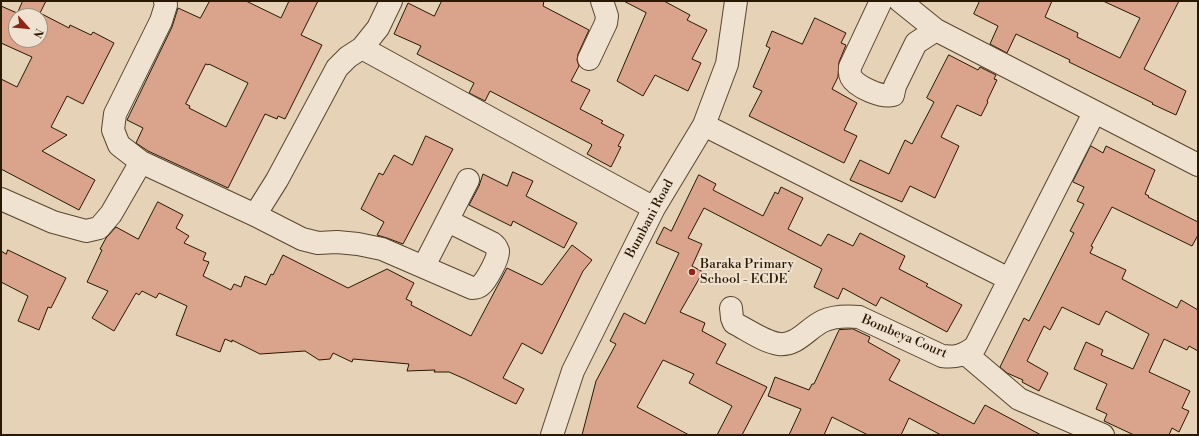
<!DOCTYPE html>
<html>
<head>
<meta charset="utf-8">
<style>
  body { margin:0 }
  #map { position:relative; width:1199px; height:436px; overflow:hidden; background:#e6d2b6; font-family:"Libre Bodoni",serif }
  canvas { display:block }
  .frame { position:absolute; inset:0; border:2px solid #291802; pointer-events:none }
  .north { position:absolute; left:8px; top:8px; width:40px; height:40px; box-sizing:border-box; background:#efe2d0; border:1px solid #a0917e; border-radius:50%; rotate:117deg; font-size:11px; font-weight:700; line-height:16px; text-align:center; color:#291802 }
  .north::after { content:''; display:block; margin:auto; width:14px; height:18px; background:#8f2418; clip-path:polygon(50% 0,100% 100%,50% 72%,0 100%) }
</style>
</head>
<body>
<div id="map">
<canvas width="1199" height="436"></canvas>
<div class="frame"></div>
<div class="north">N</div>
</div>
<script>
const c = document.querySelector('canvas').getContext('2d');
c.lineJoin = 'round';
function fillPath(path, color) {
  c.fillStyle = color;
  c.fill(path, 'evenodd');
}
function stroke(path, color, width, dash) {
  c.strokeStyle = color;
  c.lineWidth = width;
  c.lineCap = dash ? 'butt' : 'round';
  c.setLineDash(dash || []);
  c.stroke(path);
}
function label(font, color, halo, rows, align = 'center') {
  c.font = font + ' "Libre Bodoni",serif';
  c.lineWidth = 4;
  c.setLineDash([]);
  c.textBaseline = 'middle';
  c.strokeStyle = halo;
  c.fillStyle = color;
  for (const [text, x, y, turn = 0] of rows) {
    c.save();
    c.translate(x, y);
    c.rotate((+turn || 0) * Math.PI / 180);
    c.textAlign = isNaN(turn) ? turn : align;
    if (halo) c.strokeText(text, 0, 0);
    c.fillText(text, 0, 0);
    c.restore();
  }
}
const building = new Path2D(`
  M 23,1 L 46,1 L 40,13 L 69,28 L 70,25 L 91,35 L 93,32 L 114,43 L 83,104 L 67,96 L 51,127 L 67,135 L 42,151 L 95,180 L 79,210 L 1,169 L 1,79 L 17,87 L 32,57 L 1,43 L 1,6 L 17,13 ZM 16,16 L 40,16 L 40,40 L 16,40 Z
  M 210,1 L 246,1 L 281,18 L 289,1 L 318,1 L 301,35 L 322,45 L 285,119 L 278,116 L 277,119 L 265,114 L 228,188 L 148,151 L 136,143 L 143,128 L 127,120 L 172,27 L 178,8 L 200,18 ZM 206,64 L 208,65 L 209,64 L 248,83 L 226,127 L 189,108 L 190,106 L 186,104 Z
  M 442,1 L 544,1 L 543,6 L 589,30 L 578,54 L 577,60 L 579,66 L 571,81 L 590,90 L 580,109 L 603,121 L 601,123 L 624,135 L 618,146 L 621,147 L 611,167 L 587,154 L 592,145 L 591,144 L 490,91 L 485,101 L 469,93 L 474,83 L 417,54 L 421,46 L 394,34 L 408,3 L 434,16 Z
  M 624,1 L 664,1 L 690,15 L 687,20 L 707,30 L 692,59 L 701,63 L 688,91 L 655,75 L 643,96 L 617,81 L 646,13 Z
  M 980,1 L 1052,1 L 1045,17 L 1078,33 L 1077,37 L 1120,58 L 1140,18 L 1103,1 L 1179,1 L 1144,69 L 1186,91 L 1176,115 L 1152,104 L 1153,103 L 1069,62 L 1070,60 L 1016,34 L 1007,53 L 990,44 L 998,26 L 974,14 Z
  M 815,18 L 846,33 L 841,43 L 846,45 L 839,62 L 838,77 L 832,89 L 857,103 L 844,130 L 857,136 L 844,163 L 749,116 L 762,91 L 753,87 L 770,48 L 766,46 L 772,31 L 802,44 Z
  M 949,55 L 978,70 L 980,67 L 996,75 L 994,79 L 997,80 L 987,101 L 988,102 L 981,116 L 957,105 L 941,137 L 959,146 L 935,198 L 910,186 L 902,202 L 850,180 L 860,160 L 889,174 L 905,140 L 912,144 L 934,102 L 927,98 Z
  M 426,136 L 453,149 L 403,244 L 387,238 L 377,235 L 384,222 L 361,209 L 379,173 L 383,175 L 394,155 L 412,165 Z
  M 1091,146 L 1103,153 L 1106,146 L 1155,170 L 1145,194 L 1149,196 L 1148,197 L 1198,222 L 1198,235 L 1192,246 L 1112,207 L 1091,246 L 1093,247 L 1090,253 L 1126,270 L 1122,279 L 1177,308 L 1181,300 L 1198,310 L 1198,351 L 1189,346 L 1187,350 L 1164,339 L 1149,372 L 1190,391 L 1182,408 L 1189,411 L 1179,432 L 1172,428 L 1169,435 L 1134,435 L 1104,421 L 1107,414 L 1096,409 L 1107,384 L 1074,369 L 1086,342 L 1103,350 L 1101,355 L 1133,369 L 1149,334 L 1106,311 L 1099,325 L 1062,307 L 1050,330 L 1044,326 L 1027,361 L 1048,373 L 1039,391 L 1022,382 L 1023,380 L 1007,373 L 1000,367 L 1024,318 L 1029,321 L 1074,233 L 1070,231 L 1084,204 L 1077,201 L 1084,187 L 1073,182 Z
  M 513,172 L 533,181 L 526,196 L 577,223 L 564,248 L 513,221 L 511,226 L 469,205 L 479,186 L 483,174 L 507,186 Z
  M 699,175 L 716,184 L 713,190 L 763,216 L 775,192 L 778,194 L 781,187 L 803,198 L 788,229 L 821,246 L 828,234 L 853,246 L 860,233 L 905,256 L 899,269 L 928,284 L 926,286 L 962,305 L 947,332 L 881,297 L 876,306 L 843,288 L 838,299 L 814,287 L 822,269 L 704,208 L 688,238 L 702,244 L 692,266 L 703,272 L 680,312 L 705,323 L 702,331 L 726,344 L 716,363 L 767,387 L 742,435 L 717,435 L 732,406 L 689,383 L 694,374 L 663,360 L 637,407 L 689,435 L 582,435 L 596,381 L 616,344 L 610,341 L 624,313 L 645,324 L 679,253 L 656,243 L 664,227 L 671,231 Z
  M 158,202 L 183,215 L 176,228 L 189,236 L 184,243 L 206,253 L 203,260 L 209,262 L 203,276 L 231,290 L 234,284 L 241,287 L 245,276 L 266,285 L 271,274 L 273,275 L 283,255 L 348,288 L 387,269 L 414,283 L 406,299 L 412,302 L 411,305 L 471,336 L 507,268 L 542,285 L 572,245 L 592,260 L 583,271 L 542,354 L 522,343 L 503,378 L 524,389 L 516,404 L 465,379 L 449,372 L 434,372 L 435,370 L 407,371 L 409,364 L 353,359 L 352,362 L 333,353 L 330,359 L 319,360 L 305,351 L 260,354 L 232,340 L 232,342 L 225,339 L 220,352 L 176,335 L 187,306 L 159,293 L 156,298 L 142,291 L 139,295 L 136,293 L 114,331 L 92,318 L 108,291 L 87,282 L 102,250 L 100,249 L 106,238 L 116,227 L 138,239 Z
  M 8,250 L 66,278 L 51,308 L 48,307 L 39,330 L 18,321 L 28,296 L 1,282 L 1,251 L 6,254 Z
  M 853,329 L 870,337 L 868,342 L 900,360 L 889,380 L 974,424 L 985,405 L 1041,435 L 941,435 L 909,418 L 901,435 L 868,435 L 832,417 L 824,435 L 789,435 L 801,409 L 768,396 L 775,377 L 809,390 L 812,384 L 814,384 L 839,330 Z`);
const minor = new Path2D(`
  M 165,1 L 166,5 L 161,21 L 115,114 L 113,130 L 119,145 L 141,162 L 255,215 L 302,239 L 318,243 L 337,242 L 358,244 L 382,249 L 472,288 C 475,288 478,288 481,285 C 486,281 499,258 498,251 C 497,248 495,245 492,243 L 448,221
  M 391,1 L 378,28 L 362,48 L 654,208
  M 881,1 L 850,67 C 850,71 849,73 851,77 C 856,87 882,98 893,95 L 895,86 L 916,43 L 936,30
  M 900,1 L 936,30 L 1198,165
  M 589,59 L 606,23 L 607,16 L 602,1
  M 704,125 L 1009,279
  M 1,199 L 53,222 L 86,231 L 99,228 L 111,214 L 141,162
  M 255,215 L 277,180 L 337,68 L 348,57 L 362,48
  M 424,266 L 468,180
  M 731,308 L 732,318 L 734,323 C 748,330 764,342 779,344 C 797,346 808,328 823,321 C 834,316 847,316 859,317 L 942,356 C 956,358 964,355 975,347 L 1094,113
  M 966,354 L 1019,399 L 1103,435
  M 552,435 L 573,371 L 654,208 L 704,125 L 727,64 L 736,1`);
const markers = [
  [692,272,4,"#8f2418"]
];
const streetNames = [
  ["Bumbani Road",650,219,-62],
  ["Bombeya Court",904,337,23]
];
const poiNames = [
  ["Baraka Primary",700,265],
  ["School - ECDE",700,280]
];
fillPath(building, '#daa48c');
stroke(building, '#291802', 1);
stroke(minor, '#58462f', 24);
stroke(minor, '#efe2d0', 22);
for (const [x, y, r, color] of markers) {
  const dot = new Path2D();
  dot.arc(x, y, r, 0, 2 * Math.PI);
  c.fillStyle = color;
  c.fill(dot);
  stroke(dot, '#efe2d0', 1.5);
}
label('13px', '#291802', '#efe2d0', streetNames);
label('13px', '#291802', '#efe2d0', poiNames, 'left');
</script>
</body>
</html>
